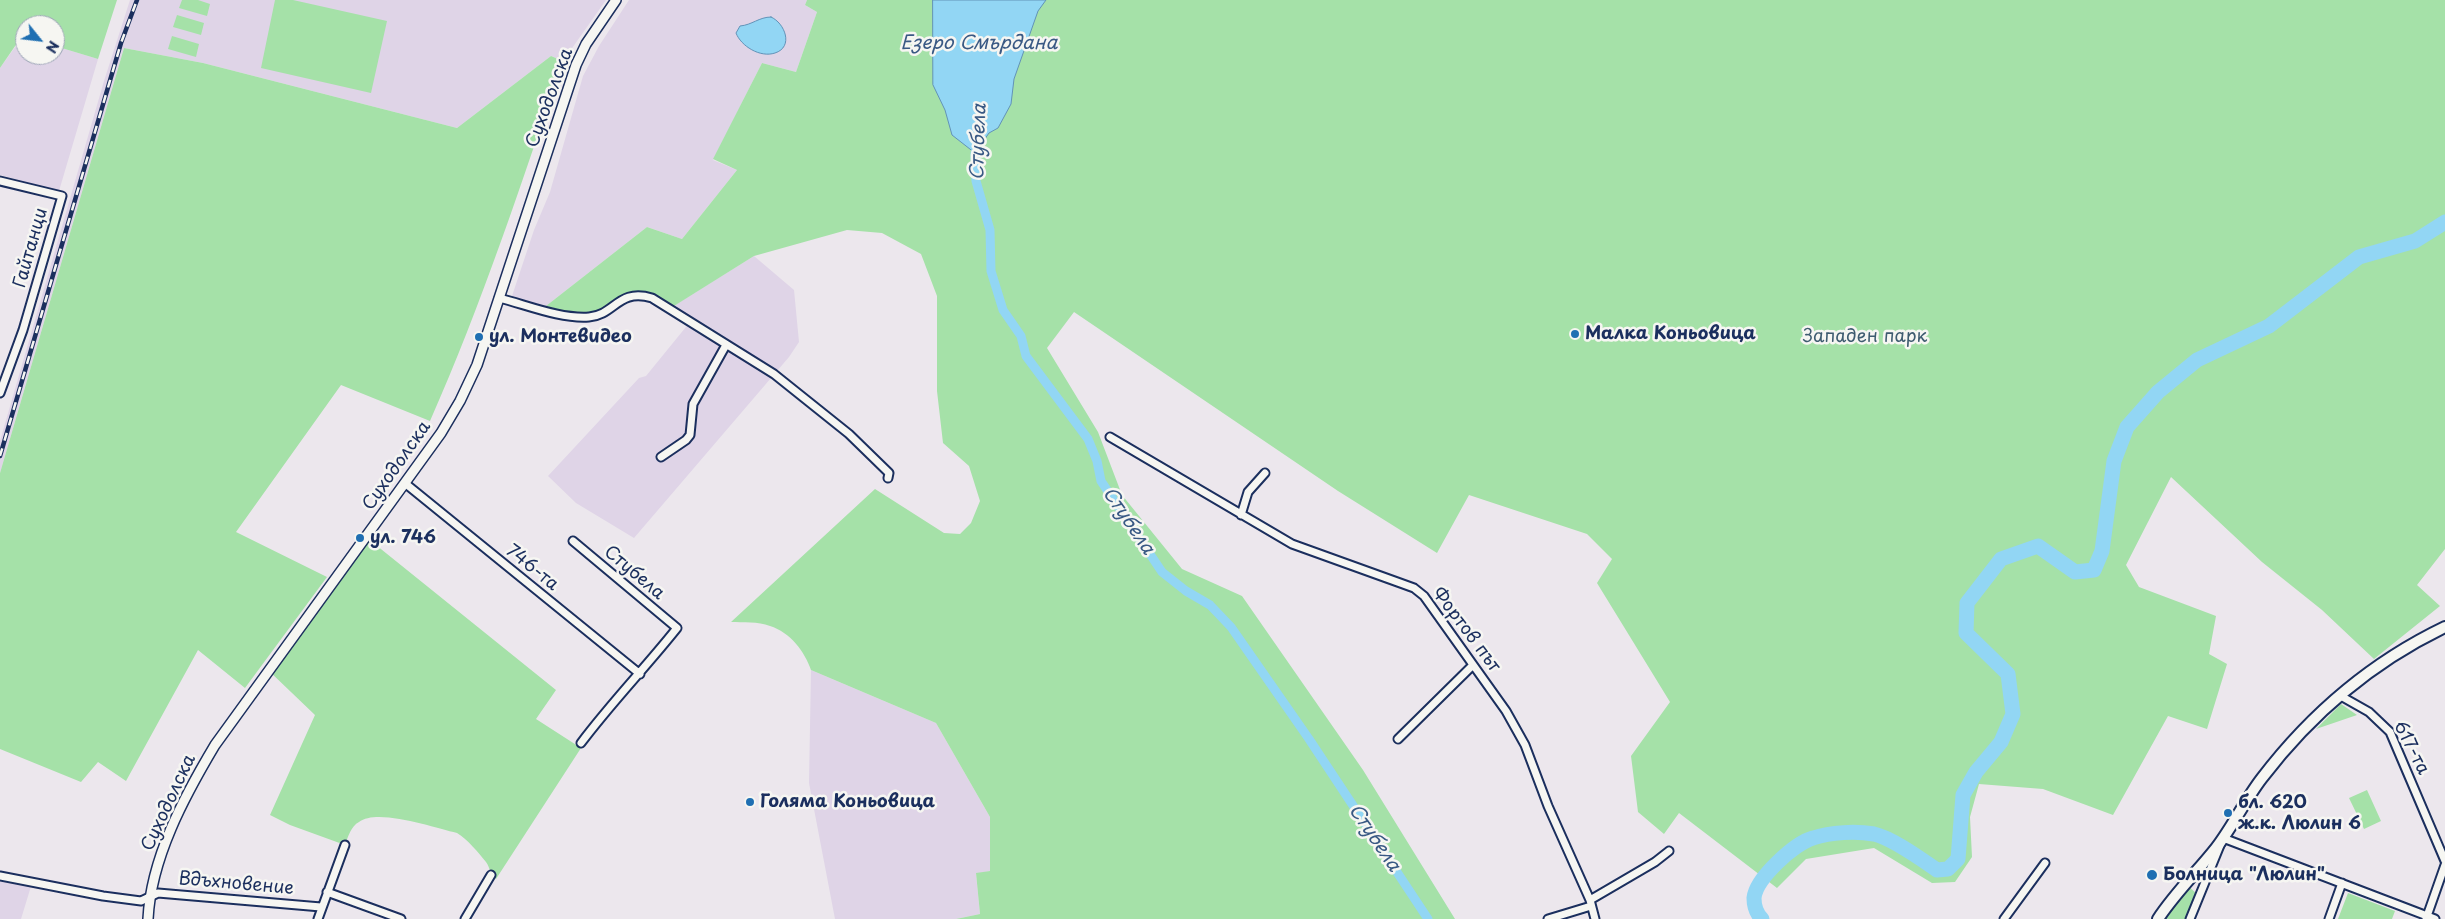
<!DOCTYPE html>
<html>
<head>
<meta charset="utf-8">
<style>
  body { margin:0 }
  #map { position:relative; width:2445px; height:919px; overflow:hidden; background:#ece7ed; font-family:"Playpen Sans",sans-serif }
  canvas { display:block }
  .north { position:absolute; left:15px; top:15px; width:50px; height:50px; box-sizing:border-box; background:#f6f6f2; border:1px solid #9ea6b7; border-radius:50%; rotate:119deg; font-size:14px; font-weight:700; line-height:20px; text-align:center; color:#1b2f5e }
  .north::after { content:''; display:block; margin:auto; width:18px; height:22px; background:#1f6fb2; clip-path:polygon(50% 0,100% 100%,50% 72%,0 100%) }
</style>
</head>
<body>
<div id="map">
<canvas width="2445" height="919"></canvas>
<div class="north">N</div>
</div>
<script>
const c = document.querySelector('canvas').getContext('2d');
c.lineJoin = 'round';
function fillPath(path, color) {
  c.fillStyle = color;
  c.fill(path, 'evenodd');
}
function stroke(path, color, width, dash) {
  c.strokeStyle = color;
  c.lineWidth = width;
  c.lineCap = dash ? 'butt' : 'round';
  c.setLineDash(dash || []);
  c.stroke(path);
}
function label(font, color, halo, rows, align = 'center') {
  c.font = font + ' "Playpen Sans",sans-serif';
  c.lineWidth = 5;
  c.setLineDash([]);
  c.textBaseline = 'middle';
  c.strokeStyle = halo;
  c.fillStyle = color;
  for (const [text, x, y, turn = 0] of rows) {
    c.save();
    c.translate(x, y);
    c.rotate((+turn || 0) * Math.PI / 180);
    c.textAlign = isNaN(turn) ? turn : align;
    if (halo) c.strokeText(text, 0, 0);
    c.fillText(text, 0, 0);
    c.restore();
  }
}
const built = new Path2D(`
  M 130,0 L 606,0 L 563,61 L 551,56 L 457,128 L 203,63 L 124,48 L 0,473 L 0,441 L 104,81 Z
  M 629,0 L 807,0 L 805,5 L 817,12 L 796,72 L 762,63 L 713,160 L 737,170 L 682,239 L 647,227 L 546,306 L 511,299 L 534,230 L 550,192 L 583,76 L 599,46 Z
  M 23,36 L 25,37 L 25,55 L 55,55 L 55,46 L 98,59 L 59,191 L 0,175 L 0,68 Z
  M 754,256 L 794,290 L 799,342 L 789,357 L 634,538 L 576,503 L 548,476 L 639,378 L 646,376 L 690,322 L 670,308 Z
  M 811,670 L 936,723 L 990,817 L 990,871 L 976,874 L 980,914 L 956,919 L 835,919 L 809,783 Z
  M 0,876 L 32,883 L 21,919 L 0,919 Z`);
const green = new Path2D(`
  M 0,0 L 117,0 L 98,59 L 55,46 L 55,25 L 25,25 L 25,37 L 22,36 L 0,68 Z
  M 182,0 L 198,0 L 210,4 L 207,16 L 179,8 Z
  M 275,0 L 293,0 L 387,21 L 371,93 L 261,68 Z
  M 807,0 L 2445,0 L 2445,549 L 2417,585 L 2440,606 L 2374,659 L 2322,610 L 2262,562 L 2171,477 L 2126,565 L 2139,587 L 2216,616 L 2209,654 L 2227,664 L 2207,729 L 2168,716 L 2113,815 L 2043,789 L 1979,784 L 1970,817 L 1972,857 L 1955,882 L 1932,883 L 1874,848 L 1806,859 L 1777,888 L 1679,813 L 1664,834 L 1638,812 L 1631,756 L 1670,702 L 1597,583 L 1612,559 L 1587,534 L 1469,495 L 1437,553 L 1338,491 L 1074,312 L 1047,348 L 1098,432 L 1122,495 L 1182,569 L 1242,596 L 1363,770 L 1455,919 L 956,919 L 980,914 L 976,873 L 990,871 L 990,817 L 936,723 L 811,670 C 805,652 790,632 770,626 C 758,621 743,623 731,622 L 875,489 L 944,533 L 960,534 L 971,523 L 980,501 L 969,466 L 943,443 L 937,391 L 937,296 L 921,254 L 882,233 L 847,230 L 754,256 L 674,306 C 646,291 637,288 609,304 C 604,307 598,312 592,313 C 578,316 560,310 546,306 L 647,227 L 682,239 L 737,170 L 713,159 L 762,63 L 796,72 L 817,12 L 805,5 Z
  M 177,15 L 204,23 L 201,35 L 173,27 Z
  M 172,36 L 199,44 L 196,57 L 168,49 Z
  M 124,48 L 203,63 L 457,128 L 551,56 L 563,61 C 522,182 482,304 430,421 L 341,385 L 236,532 L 327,577 L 245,688 L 198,650 L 126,781 L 98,762 L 81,782 L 0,749 L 0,473 Z
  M 366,537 L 556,690 L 536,719 L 581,748 L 496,879 C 489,874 491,869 486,862 C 478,852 468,840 457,833 C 434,828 378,808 359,822 C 351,826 348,837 345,845 L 290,825 L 270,815 L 315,715 L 268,670 Z
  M 2341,704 L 2357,715 L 2316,729 Z
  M 2367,790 L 2381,821 L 2364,829 L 2349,798 Z
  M 2188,886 L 2196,893 L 2185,919 L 2162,919 Z
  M 2348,893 L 2395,911 L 2392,919 L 2338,919 Z`);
const water = new Path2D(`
  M 933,0 L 1046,0 L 1038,11 L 1014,79 L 1011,104 L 998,128 L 989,133 L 975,153 L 952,135 L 945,110 L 933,85 Z
  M 771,17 C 785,23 794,47 775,53 C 760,58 741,46 736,33 L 740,26 C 752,25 759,17 771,17 Z`);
const canal = new Path2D(`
  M 975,153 L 976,181 L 990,230 L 991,271 L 1003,310 L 1021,336 L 1026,356 L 1088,439 L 1097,461 L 1101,481 L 1162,572 L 1186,591 L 1210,605 L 1231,627 L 1309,739 L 1428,919`);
const river = new Path2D(`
  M 1762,919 C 1756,913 1754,907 1754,898 C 1756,878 1795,843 1813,838 C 1831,832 1856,831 1874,834 C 1892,838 1921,859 1937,870 L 1948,869 L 1958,859 L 1963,795 L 1976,772 L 2001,742 L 2013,714 L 2008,674 L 1966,633 L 1967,603 L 2001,559 L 2038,546 L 2075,572 L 2094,570 L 2102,551 L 2114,461 L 2127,427 L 2158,392 L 2197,360 L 2269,326 L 2359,257 L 2415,241 L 2445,222`);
const minor = new Path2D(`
  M 0,181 L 62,196 L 23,330 L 0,393
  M 499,298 C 527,305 560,319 589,317 C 615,315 618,288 652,298 L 774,374 L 849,434 L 889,473 L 888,478
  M 1110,437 L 1292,544 L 1403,584 L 1414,588 L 1424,596 L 1506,711 L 1525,745 L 1548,806 L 1590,900 L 1595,919
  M 661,457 L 686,440 L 690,435 L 693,404 L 726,345
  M 406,484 L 640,674
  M 1241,515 L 1248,492 L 1265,473
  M 573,541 L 677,628 C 646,667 611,703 581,743
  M 2339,695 L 2369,712 L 2390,732 L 2445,861
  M 1398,739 L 1473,665
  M 0,876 L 103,896 L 141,901 L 158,893 L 321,907
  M 327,892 L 401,919
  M 1590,900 L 1655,862 L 1669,851
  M 318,919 L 345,845
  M 465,919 L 491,875
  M 1548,919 L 1591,906
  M 2004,919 L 2045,863
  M 2190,919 L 2223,838 L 2435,919
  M 2329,919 L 2342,883
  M 2426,919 L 2445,865`);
const tertiary = new Path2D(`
  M 148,919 C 151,858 184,797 215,745 L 441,433 L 460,401 L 477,365 L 576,65 L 586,44 L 616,0`);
const secondary = new Path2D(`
  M 2158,919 C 2175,893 2197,872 2216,848 C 2233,826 2245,800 2262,778 C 2311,714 2372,662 2445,627`);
const rail = new Path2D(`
  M 0,456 L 121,43 L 137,0`);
const markers = [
  [1575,334,5,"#1f6fb2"],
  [479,337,5,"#1f6fb2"],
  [360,538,5,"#1f6fb2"],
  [750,802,5,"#1f6fb2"],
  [2228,813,5,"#1f6fb2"],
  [2152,875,6,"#1f6fb2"]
];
const streetNames = [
  ["Суходолска",550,98,-70],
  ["Гайтанци",31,248,-74],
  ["Суходолска",397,466,-55],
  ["746-та",532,568,39],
  ["Стубела",634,573,40],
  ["Фортов път",1466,630,53],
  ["617-та",2411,748,63],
  ["Суходолска",169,803,-65],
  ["Вдъхновение",236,884,5]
];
const poiNames = [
  ["Малка Коньовица",1585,334],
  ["ул. Монтевидео",489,337],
  ["ул. 746",370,538],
  ["Голяма Коньовица",760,802],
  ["бл. 620",2238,803],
  ["ж.к. Люлин 6",2238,824],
  ["Болница \"Люлин\"",2163,875]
];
const parkNames = [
  ["Западен парк",1865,337]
];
const waterNames = [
  ["Езеро Смърдана",979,44],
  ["Стубела",979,142,-88],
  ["Стубела",1128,521,56],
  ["Стубела",1374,838,56]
];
fillPath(built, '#dfd4e7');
fillPath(green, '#a5e1a8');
fillPath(water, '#92d6f4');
stroke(water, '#6293b8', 1);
stroke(canal, '#92d6f4', 9);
stroke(river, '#92d6f4', 15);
stroke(minor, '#1b2f5e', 11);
stroke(tertiary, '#1b2f5e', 12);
stroke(secondary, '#1b2f5e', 14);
stroke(minor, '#f6f6f2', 7);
stroke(tertiary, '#f6f6f2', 9);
stroke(secondary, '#f6f6f2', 10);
stroke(rail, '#1b2f5e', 4.5);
stroke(rail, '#f6f6f2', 2.5, [8]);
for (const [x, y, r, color] of markers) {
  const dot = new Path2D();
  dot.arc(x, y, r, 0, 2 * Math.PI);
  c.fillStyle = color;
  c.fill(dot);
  stroke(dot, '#f6f6f2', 2);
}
label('18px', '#1b2f5e', '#f6f6f2', streetNames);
label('bold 18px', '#1b2f5e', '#f6f6f2', poiNames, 'left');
label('18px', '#3e5c70', '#f6f6f2', parkNames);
label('italic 19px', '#395984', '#f6f6f2', waterNames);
</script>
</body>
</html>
